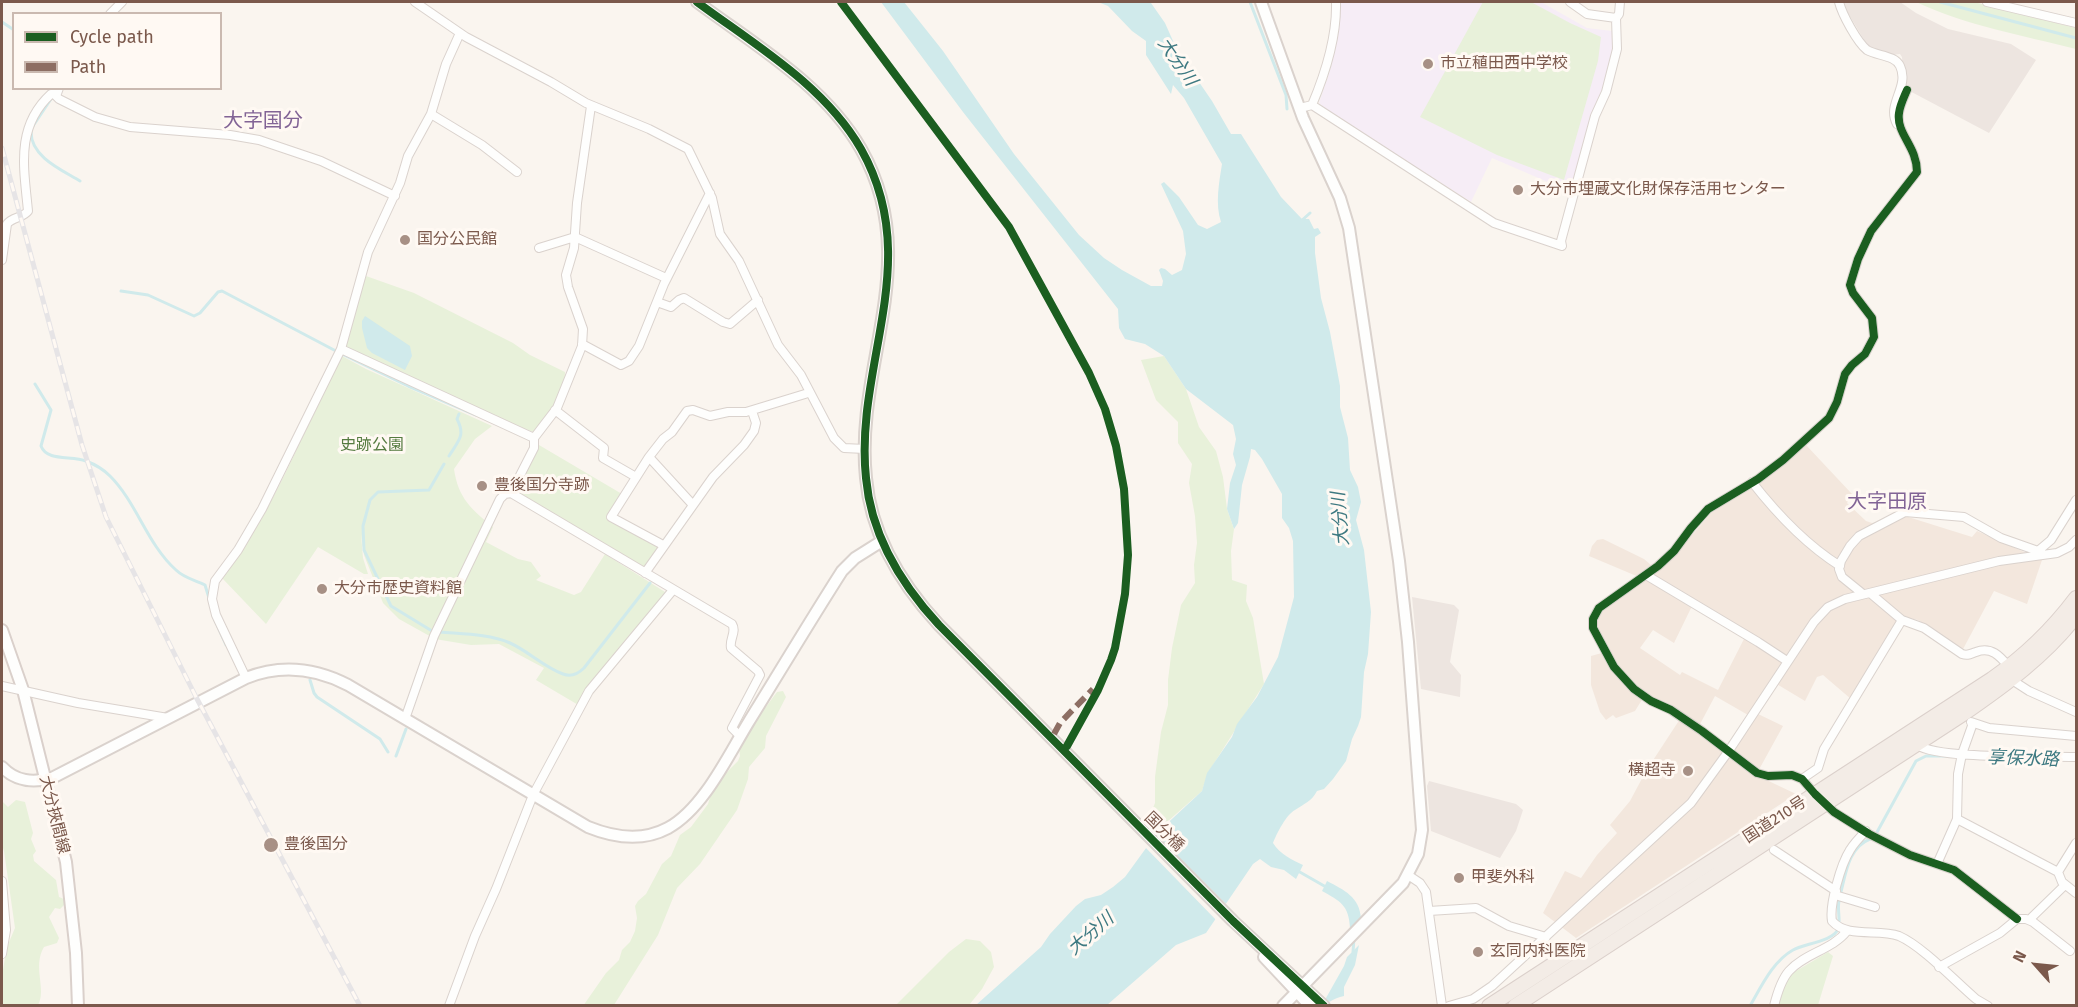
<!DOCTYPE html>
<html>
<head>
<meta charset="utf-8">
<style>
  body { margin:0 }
  #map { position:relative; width:2078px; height:1007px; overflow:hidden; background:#faf5ef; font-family:"Fira Sans",sans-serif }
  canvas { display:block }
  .frame { position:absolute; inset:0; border:3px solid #7b594c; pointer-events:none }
  .legend { position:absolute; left:12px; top:12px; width:210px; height:78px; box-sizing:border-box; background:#fff9f3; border:2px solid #cab9b0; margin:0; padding:8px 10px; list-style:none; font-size:18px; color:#7b594c }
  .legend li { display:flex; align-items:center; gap:12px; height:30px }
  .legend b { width:30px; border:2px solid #cab9b0 }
  .north { position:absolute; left:2006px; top:935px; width:60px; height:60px; -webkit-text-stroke:4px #fff9f3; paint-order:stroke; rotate:297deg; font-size:16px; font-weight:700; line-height:24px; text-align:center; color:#7b594c }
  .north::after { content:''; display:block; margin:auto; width:21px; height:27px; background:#7b594c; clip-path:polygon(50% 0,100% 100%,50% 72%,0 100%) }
</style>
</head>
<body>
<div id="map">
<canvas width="2078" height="1007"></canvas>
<div class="frame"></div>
<ul class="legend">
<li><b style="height:8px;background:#1b5e20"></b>Cycle path</li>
<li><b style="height:8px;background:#8d6e63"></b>Path</li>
</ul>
<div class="north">N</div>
</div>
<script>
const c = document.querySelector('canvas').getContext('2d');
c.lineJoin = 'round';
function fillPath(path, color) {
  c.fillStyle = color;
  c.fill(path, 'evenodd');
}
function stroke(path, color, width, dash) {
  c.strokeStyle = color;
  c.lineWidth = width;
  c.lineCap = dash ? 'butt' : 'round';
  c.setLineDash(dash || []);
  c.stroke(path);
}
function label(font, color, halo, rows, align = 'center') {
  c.font = font + ' "Fira Sans","Noto Sans JP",sans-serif';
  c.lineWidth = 6;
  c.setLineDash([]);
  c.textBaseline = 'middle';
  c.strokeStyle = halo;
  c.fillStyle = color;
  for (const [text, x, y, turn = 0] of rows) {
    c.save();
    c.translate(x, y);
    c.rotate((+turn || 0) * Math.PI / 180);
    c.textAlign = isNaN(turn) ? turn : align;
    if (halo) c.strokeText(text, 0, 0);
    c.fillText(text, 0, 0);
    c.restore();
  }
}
const residential = new Path2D(`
  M 1806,445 L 1852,494 L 1847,503 L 1866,521 L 1872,523 L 1905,516 L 1972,537 L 1977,531 L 2042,560 L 2027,604 L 1994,591 L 1962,651 L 1918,620 L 1901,616 L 1891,631 L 1851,699 L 1823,675 L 1817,677 L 1805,701 L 1770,680 L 1748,715 L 1715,696 L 1699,726 L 1643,698 L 1635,711 L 1616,718 L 1613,715 L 1606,720 L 1600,712 L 1591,685 L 1591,656 L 1609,651 L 1598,628 L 1597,621 L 1605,608 L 1646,580 L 1589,556 L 1592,546 L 1597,540 L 1603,539 L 1644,559 L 1658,571 L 1676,554 L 1711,513 L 1766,477 ZM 1692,606 L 1745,637 L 1718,690 L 1682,672 L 1680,675 L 1640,648 L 1653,630 L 1674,643 Z
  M 1758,714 L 1783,726 L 1756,775 L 1796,794 L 1576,938 L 1543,913 L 1565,871 L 1581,878 L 1597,855 L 1617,833 L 1610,825 L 1630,801 L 1646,771 L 1680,719 L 1711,740 L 1729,757 Z`);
const industrial = new Path2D(`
  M 1843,2 L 1900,2 L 1916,13 L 1948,29 L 2011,44 L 2036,60 L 1989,133 L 1904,88 L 1902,57 L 1900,54 L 1891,55 L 1871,49 L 1867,45 L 1848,13 Z
  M 1412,597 L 1454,605 L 1459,610 L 1450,662 L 1461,675 L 1460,697 L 1421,689 Z
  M 1429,781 L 1516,804 L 1523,810 L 1516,831 L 1500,858 L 1431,831 L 1427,786 Z`);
const education = new Path2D(`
  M 1340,2 L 1541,2 L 1587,28 L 1612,31 L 1613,46 L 1611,62 L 1571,192 L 1492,158 L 1471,202 L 1326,110 L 1319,103 L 1331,67 L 1340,21 Z`);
const green = new Path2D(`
  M 1483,2 L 1531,2 L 1570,23 L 1601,37 L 1598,61 L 1564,180 L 1497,155 L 1420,117 Z
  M 1916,2 L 1974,2 L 2076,28 L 2076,49 C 2022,35 1967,26 1916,2 Z
  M 366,276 L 414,293 L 513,343 L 530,355 L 565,372 C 565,395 549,413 536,430 L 533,432 L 517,426 L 344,348 Z
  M 342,356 L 366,369 L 492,426 L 475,439 L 454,469 C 458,498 472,510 493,527 L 486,542 L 518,559 L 531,562 L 541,576 L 536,580 L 574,595 L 581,592 L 605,554 L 665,592 L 666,596 L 580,706 L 536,680 L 544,668 L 499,644 L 471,645 L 435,639 L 399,619 L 383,603 L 364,555 L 361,534 L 363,558 L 368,574 L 364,574 L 318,547 L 266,624 L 222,578 C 255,535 279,488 302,438 C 314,412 325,379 342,356 Z
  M 1164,356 L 1186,389 L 1199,427 L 1216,451 L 1223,477 L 1227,509 L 1234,529 L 1231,551 L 1232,580 L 1247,585 L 1246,601 L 1253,618 L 1264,684 L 1208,773 L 1202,791 L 1159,829 L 1149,818 L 1155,803 L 1155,777 L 1161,732 L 1168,705 L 1168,680 L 1172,648 L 1181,605 L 1195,583 L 1194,565 L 1197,543 L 1195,516 L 1189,483 L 1192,464 L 1178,443 L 1178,422 L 1156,400 L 1141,360 Z
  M 539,445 L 622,494 L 609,518 L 661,546 L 645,570 L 517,493 L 515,491 Z
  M 783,691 L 786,697 L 766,736 L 765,748 L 749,767 L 748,779 L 737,810 L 700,864 L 677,888 L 658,935 L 614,1005 L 583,1006 L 606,973 L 619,960 L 622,950 L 630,942 L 635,931 L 637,918 L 635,906 L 638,901 L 646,894 L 662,864 L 671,856 L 680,835 L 691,827 L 708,804 L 712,791 L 719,780 L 738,761 L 740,756 L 739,748 L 745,735 L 777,692 Z
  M 16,800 L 25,802 L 33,833 L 31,839 L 36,851 L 33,855 L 34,861 L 56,880 L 59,897 L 64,899 L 66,903 L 60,909 L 55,908 L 49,917 L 59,938 L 57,943 L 44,947 C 32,967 47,989 38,1005 L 2,1005 L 2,975 L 7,947 L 15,928 L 4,851 L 2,845 L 2,801 L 8,807 Z
  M 966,939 L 980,941 L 991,952 L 994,967 L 982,989 L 969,1005 L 896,1005 L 949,952 Z
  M 1828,952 L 1833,956 L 1818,1005 L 1778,1006 L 1785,985 L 1791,974 Z`);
const water = new Path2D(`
  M 881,2 L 904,2 L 943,51 L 1014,154 L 1079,235 L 1104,258 L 1122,270 L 1151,286 L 1162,286 L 1163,281 L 1159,270 L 1161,268 L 1165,269 L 1172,275 L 1182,270 L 1186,254 L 1183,231 L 1161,184 L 1164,182 L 1179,197 L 1198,225 L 1207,229 L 1221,222 C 1215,204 1219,183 1222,164 L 1184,98 L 1173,85 L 1171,94 L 1146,55 L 1146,41 L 1132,31 L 1108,6 L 1098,2 L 1148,2 L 1151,3 L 1165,23 L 1177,50 L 1212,101 L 1231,134 L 1241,134 L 1281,197 L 1302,219 L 1309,219 L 1314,229 L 1318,228 L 1321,233 L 1315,237 L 1315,253 L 1321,298 L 1330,332 L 1340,386 L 1340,407 L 1348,438 L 1350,470 L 1358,487 L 1361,502 L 1356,520 L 1364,550 L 1371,612 L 1368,654 L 1364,672 L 1361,717 L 1358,726 L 1352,739 L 1346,761 L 1333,779 L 1324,789 L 1317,791 C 1311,802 1305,803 1295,810 C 1286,815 1277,833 1273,843 C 1280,854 1292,860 1303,865 L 1296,879 L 1284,870 L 1271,867 L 1260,859 L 1253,864 L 1206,933 L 1176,945 L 1107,1005 L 976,1005 L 1041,947 L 1050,934 L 1076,906 L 1085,899 L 1101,895 L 1113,887 L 1125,877 L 1157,833 L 1202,791 L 1207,773 L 1232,737 L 1237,724 L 1257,697 L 1278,657 L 1294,597 L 1293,541 L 1289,528 L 1282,518 L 1282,494 L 1262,459 L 1255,450 L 1251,449 L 1250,457 L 1242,485 L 1238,523 L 1234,529 L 1227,509 L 1230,483 L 1236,465 L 1233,454 L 1236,439 L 1233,425 L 1186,389 L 1164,356 L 1145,344 L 1125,339 L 1119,328 L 1118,309 L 963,112 Z
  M 365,316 L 410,346 L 412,356 L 405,370 L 372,353 L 367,348 L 362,328 L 362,321 Z
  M 1327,881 C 1344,890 1360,897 1361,919 L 1350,928 C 1349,905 1340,901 1322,891 Z
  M 1359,945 L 1355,965 L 1344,987 L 1344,996 C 1333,998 1327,1005 1317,1006 L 1326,998 L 1344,966 L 1347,957 Z`);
const pier = new Path2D(`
  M 1154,832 L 1229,907 L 1218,922 L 1144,846 Z`);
const stream = new Path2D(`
  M 1250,2 L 1286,95 L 1287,109
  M 1940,2 L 2076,38
  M 2,22 L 14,30
  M 33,126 L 51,99
  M 31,132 C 31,157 62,170 80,181
  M 1300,222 L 1310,213
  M 121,291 L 148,295 L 194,316 L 200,313 L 218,292 L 222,291 L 334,350
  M 344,355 L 408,386 L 476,415
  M 35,384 L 51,410 L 41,446 C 47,462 72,455 86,461 C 94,464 104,470 110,476 C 137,503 147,544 176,570 C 184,578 195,580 205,585 L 209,598
  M 449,456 C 458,441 466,436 457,419 L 459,414
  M 213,616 L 226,645
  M 432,631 L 391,606 L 364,550 L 363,526 L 370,500 L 378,492 L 429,490 L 444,464
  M 438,634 L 440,632 C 462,634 489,634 510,643 C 528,651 544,667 563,674 C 571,677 578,674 584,668 L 650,583
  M 310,680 L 314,693 L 317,697 L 380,739 L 388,752
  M 396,756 L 406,729
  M 1876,834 L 1916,761 L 1926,756 L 1946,756
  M 1298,871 L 1326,887
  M 1841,892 C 1846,872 1849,847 1870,839
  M 1353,952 L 1354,938
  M 1750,1006 C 1761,987 1773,961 1793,950 C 1803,944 1834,941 1838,929 C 1841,921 1837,910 1839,901`);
const minor = new Path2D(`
  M 415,2 L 466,37 L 551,82 L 586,103 L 649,129 L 688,149 L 712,198 L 720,234 L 739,261 L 778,345 L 801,375 L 834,438 L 844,448 L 865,449
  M 1839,2 C 1842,14 1857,42 1867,50 C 1877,56 1895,55 1900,66 C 1910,87 1886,104 1897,124
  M 1987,2 L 2076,23
  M 110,14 L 122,2
  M 1616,18 L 1619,14 L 1620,2
  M 59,88 L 56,96 L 59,99 L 95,117 L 130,127 L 230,135 L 259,140 L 321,161 L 395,196
  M 1907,90 C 1904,97 1900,105 1899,113 C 1896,134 1917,146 1917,172 L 1871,231 L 1858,259 L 1850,285 L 1853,293 L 1872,318 L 1874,337 L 1865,354 L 1852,365 L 1845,374 L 1837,402 L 1829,418 L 1783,460 L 1758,479 L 1708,509 L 1691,528 L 1674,551 L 1658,566 L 1599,608 L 1593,619 L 1593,628 L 1614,667 L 1634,689 L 1651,701 L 1671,710 L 1702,731 L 1757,773 L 1768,776 L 1792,775 L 1802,779 L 1815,794 L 1834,812 L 1869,834 L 1910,855 L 1954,870 L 2017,919
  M 1312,105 C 1326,72 1337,37 1336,2
  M 1300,108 L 1312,105 L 1494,223 L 1562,246 L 1561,241 L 1595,116 L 1606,92 L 1617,49 L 1616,18 L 1587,14 L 1570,2
  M 431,114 L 482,145 L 517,172
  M 539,248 L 575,237 L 666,278
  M 2,260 L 7,224 C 12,217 23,218 28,211 C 24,168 15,127 51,94 L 56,94
  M 657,302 L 671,307 L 679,300 L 684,298 L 723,322 L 730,324 L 758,300
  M 582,344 L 621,365 L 629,361 L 639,346 L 664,284 L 710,193
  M 341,349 L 534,438
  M 555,410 L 604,448 L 603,458 L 636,477
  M 649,457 L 693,505
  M 1752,482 C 1777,514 1805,544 1840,566
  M 511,493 L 732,624 C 737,632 729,639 731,648 L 758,671 L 760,675 L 732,728 L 740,736
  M 663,545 L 611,517 L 649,457 L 663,439 L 672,432 L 687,411 L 693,410 L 710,416 L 728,412 L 746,412 L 805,394
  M 2038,551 L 2051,540 L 2076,500
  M 645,573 L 713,477 L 744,445 L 754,431 L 756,423 L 752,411
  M 1646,575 L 1758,642 L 1787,661
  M 1870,593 L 1902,620 L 1924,628 L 1962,654 C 1968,656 1970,654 1976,652 C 1991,646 2000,656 2009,667
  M 1863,594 L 1842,577 L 1839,569 L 1841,561 L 1850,546 L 1859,536 L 1905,512 L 1964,517 L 2001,538 L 2038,551 L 2039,554
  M 246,678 L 216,615 L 212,599 L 215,581 L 238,550 L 262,509 L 341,349 L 368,252 L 400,183 L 408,156 L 431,114 L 446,64 L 460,33
  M 2012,680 L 2029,691 L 2076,712
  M 2,686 L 78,703 L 168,718
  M 405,719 L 434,636 L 500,499 L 505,494 L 511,493 L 534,448 L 534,438 L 557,408 L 582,346 L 583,329 L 568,287 L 566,275 L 574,248 L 577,203 L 591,106
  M 1971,722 L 1989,728 L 2076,736
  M 1917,745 C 1941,760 2042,755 2076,757
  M 1802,779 L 1818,768 L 1824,749 L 1902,620
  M 1957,819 L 2058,872
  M 1866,831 C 1860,837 1854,843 1850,850 C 1841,864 1829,905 1832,921 C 1848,939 1878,928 1899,936 C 1922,946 1955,981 1976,999 L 1988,1006
  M 2076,843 L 2058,872 L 2062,882 L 2076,893
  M 1774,850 L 1836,891
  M 1937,864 L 1957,819 L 1958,774 L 1962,754 L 1973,723
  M 1408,875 L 1420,883 L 1426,892 L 1442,1006
  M 2,881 L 6,930 L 2,954
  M 1835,895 L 1875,907
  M 1429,911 L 1476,908 L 1509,926 L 1546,937
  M 2029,920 L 2065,885
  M 1939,967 L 2000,933 L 2017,919 L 2026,919 L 2033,922 L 2070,951
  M 449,1006 L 475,936 L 496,889 L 533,795 L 589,691 L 673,590
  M 1449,1006 L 1473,999 L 1492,986 L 1691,803 L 1728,752 L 1814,622 L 1828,607 L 1845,599 L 1999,561 L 2057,553 L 2069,547 L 2076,540
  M 1774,1006 C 1777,994 1781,980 1789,971 C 1805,953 1832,950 1847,931`);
const tertiary = new Path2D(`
  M 697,2 C 755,45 824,85 861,149 C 925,262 854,364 866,478 C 871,535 900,583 939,625 L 1233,921 L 1324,1006
  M 1261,2 L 1303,118 L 1340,198 L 1349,228 L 1399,561 L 1408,642 L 1422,830 L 1418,854 L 1403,883 L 1283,1006
  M 2,767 C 16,782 33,783 52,778 L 246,678 C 281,664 315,668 348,685 L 588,827 C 615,838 642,842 668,828 C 703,809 728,756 748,723 C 779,673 810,621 842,571 L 855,558 L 882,541
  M 1264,957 L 1310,1006`);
const secondary = new Path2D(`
  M 2,630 L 23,690 L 66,862 L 76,953 L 78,1006`);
const trunk = new Path2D(`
  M 1489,1006 L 1992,679 C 2025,656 2052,630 2076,598
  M 1515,1006 L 1963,714 C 2005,685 2045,656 2076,616`);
const rail = new Path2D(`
  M 2,148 L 82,445 L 106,517 L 196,697 L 360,1006`);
const quiet = new Path2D(`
  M 1054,734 L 1060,723 L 1093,689`);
const cycleway = new Path2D(`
  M 697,2 C 755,45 824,85 861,149 C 925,262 854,364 866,478 C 871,535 900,583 939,625 L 1233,921 L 1324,1006
  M 841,2 L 1009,227 L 1089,373 L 1105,409 L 1116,446 L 1124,489 L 1128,555 L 1125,594 L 1115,648 L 1111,660 L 1098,690 L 1067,746
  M 1907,90 C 1904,97 1900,105 1899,113 C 1896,134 1917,146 1917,172 L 1871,231 L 1858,259 L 1850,285 L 1853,293 L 1872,318 L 1874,337 L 1865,354 L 1852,365 L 1845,374 L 1837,402 L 1829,418 L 1783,460 L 1758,479 L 1708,509 L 1691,528 L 1674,551 L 1658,566 L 1599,608 L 1593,619 L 1593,628 L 1614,667 L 1634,689 L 1651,701 L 1671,710 L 1702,731 L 1757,773 L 1768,776 L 1792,775 L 1802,779 L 1815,794 L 1834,812 L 1869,834 L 1910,855 L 1954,870 L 2017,919`);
const markers = [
  [1428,64,6,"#a79085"],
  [1518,190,6,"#a79085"],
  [405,240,6,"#a79085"],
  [482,486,6,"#a79085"],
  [322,589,6,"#a79085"],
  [1688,771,6,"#a79085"],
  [271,845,8,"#a79085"],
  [1459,878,6,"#a79085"],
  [1478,952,6,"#a79085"]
];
const poiNames = [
  ["市立稙田西中学校",1440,64],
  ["大分市埋蔵文化財保存活用センター",1530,190],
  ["国分公民館",417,240],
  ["豊後国分寺跡",494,486],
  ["大分市歴史資料館",334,589],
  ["横超寺",1676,771,"right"],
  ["豊後国分",284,845],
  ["甲斐外科",1471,878],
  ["玄同内科医院",1490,952]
];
const parkNames = [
  ["史跡公園",372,446]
];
const streetNames = [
  ["大分挾間線",54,815,76],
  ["国道210号",1775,820,-33],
  ["国分橋",1164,832,45]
];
const waterNames = [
  ["大分川",1177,62,55],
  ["大分川",1341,519,-95],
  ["享保水路",2023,759,2],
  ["大分川",1091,934,-41]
];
const quarterNames = [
  ["大字国分",263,121],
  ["大字田原",1887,502]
];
fillPath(residential, '#f3e7dd');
fillPath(industrial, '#ede5e0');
fillPath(education, '#f6edf6');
fillPath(green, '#e8f1da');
fillPath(water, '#d0eaeb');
fillPath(pier, '#faf5ef');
stroke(stream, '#d0eaeb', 3);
stroke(minor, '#dad2cd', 10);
stroke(tertiary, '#dad2cd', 14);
stroke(secondary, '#dad0cb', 14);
stroke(trunk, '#dbd0cb', 16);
stroke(minor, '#fefefd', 8);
stroke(tertiary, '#fefefd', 10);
stroke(secondary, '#fefefd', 10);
stroke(trunk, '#f3ece6', 14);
stroke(rail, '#e6e4e6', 5);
stroke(rail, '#fff9f3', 3, [9]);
stroke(quiet, '#8d6e63', 6, [12, 6]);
stroke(cycleway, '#1b5e20', 8);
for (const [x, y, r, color] of markers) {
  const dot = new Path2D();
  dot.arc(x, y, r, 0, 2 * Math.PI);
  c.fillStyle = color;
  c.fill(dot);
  stroke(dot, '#fff9f3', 2);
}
label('16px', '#7b594c', '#fff9f3', poiNames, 'left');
label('16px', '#557b40', '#fff9f3', parkNames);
label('16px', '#7b594c', '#fff9f3', streetNames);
label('italic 18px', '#3d7981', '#fff9f3', waterNames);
label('20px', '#826496', '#fff9f3', quarterNames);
</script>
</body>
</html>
